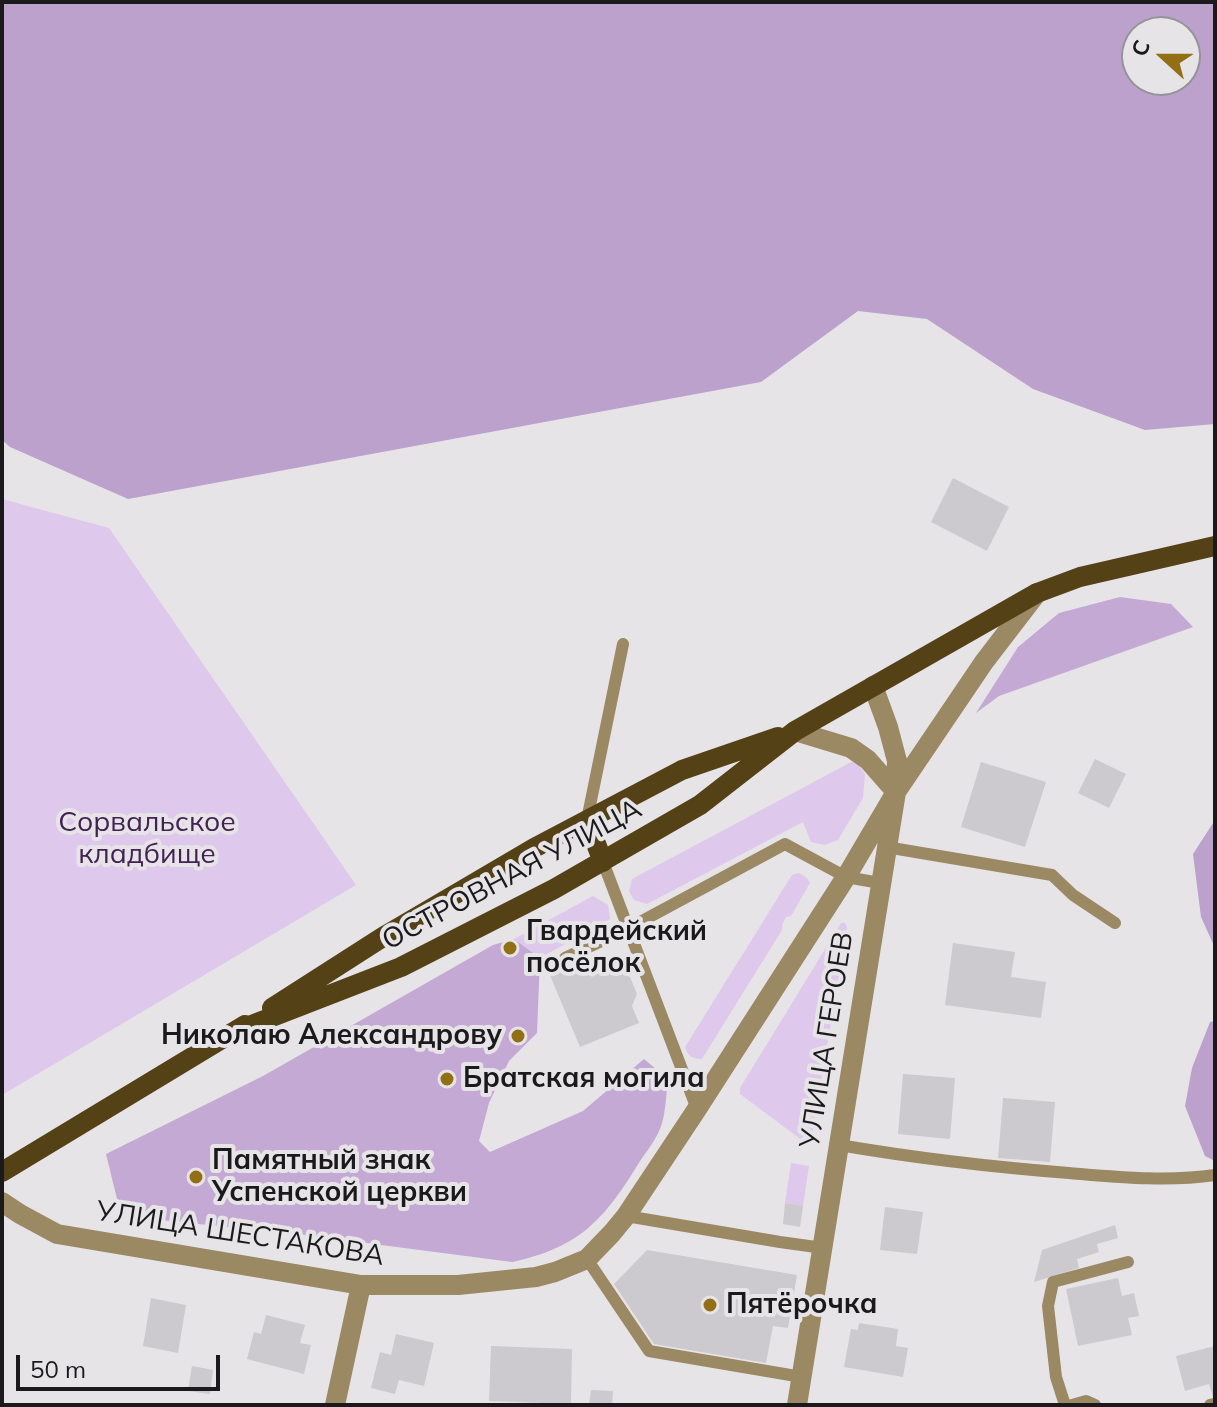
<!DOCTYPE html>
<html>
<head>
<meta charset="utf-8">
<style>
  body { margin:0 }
  #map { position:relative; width:1217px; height:1407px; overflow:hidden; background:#e7e4e8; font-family:Mulish,sans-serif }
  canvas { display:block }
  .frame { position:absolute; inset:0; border:4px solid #1a191b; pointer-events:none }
  .north { position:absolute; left:1121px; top:16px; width:80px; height:80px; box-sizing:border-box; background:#e7e4e8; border:2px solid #959396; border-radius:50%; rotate:291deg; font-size:22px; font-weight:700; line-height:32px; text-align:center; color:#1a191b }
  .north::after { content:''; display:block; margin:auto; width:28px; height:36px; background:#926f15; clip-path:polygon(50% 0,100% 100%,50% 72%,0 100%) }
  .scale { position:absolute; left:16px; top:1355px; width:204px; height:36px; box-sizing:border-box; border:4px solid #1a191b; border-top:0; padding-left:10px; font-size:24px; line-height:28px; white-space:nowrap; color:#1a191b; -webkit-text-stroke:6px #e7e4e8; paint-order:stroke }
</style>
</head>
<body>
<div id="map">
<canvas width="1217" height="1407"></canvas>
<div class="frame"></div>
<div class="north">С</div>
<div class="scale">50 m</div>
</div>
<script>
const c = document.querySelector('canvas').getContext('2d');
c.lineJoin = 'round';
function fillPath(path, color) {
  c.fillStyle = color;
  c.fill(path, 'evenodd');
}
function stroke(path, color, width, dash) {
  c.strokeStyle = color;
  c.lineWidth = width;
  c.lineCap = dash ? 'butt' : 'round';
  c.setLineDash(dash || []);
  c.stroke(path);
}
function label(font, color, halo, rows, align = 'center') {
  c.font = font + ' Mulish,sans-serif';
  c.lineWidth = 8;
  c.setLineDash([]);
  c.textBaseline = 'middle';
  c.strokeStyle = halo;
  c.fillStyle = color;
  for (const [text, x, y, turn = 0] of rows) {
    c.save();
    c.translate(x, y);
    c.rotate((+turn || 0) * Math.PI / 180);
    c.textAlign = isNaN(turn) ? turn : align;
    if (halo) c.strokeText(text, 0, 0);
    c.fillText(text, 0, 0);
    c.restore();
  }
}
const green = new Path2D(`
  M 2,499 L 109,528 L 356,885 L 2,1095 Z
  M 855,760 L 865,774 L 863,798 L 838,840 L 825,845 L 811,842 L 803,822 L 647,904 L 634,900 L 629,891 L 632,879 Z
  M 799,873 L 807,878 L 810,883 L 791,916 L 786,917 L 782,925 L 782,930 L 702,1059 C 692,1059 688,1056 685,1047 L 792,875 Z
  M 593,896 L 608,905 L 610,919 L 540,958 L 514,939 Z
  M 841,923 L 845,923 L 847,927 L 811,1142 L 803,1141 L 740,1094 L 740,1088 Z
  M 791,1163 L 809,1166 L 803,1206 L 785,1203 Z`);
const forest = new Path2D(`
  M 1120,597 L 1171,604 L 1193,627 L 999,696 L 976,713 L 1018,647 L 1059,613 Z
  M 514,939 L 540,958 L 537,1033 L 509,1061 L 489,1103 L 479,1141 L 490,1152 L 583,1111 L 644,1059 L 668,1079 C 666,1094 666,1114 660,1129 C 655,1142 644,1154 637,1166 C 603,1221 578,1248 512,1262 L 304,1235 L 150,1219 L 118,1203 L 106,1154 L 263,1076 L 493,945 Z`);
const water = new Path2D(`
  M 2,2 L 1215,2 L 1215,424 L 1145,430 L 1033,389 L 927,319 L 858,311 L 761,382 L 128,499 L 10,447 L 2,440 ZM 1137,32 L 1185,32 L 1185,80 L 1137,80 Z
  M 1215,820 L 1215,948 L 1201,917 L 1193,854 Z
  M 1215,1021 L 1215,1161 L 1205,1156 L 1185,1106 L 1192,1068 L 1210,1022 Z`);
const building = new Path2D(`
  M 953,478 L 1009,507 L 987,551 L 931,522 Z
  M 1095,759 L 1126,774 L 1109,808 L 1078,793 Z
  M 981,762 L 1046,782 L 1025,847 L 961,827 Z
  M 953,943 L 1015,952 L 1011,977 L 1046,982 L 1041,1018 L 945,1005 Z
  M 594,955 L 615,960 L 619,973 L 630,977 L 637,994 L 632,1006 L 639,1023 L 580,1047 L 549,973 Z
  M 903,1074 L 955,1078 L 950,1139 L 898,1134 Z
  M 1003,1098 L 1055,1102 L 1050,1162 L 998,1158 Z
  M 785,1203 L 803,1206 L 800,1227 L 783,1224 Z
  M 885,1207 L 923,1212 L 917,1254 L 880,1250 Z
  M 1115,1225 L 1118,1238 L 1097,1244 L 1099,1252 L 1077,1259 L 1079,1268 L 1034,1282 L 1042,1250 Z
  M 647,1250 L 797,1275 L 788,1328 L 773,1326 L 766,1363 L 654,1344 L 614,1284 Z
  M 1118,1278 L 1122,1296 L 1134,1293 L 1139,1316 L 1128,1318 L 1132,1335 L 1078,1346 L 1066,1289 Z
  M 151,1298 L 186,1305 L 178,1353 L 143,1346 Z
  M 266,1315 L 305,1325 L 300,1343 L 311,1345 L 304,1374 L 247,1359 L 254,1332 L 261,1334 Z
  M 859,1323 L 898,1329 L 896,1346 L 908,1348 L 903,1377 L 844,1367 L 851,1329 L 858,1330 Z
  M 396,1334 L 434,1343 L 424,1386 L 399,1380 L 395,1394 L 371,1388 L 380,1352 L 391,1355 Z
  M 491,1346 L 572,1349 L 571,1404 L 489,1401 Z
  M 1215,1346 L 1215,1401 L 1214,1401 L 1209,1384 L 1185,1391 L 1176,1356 Z
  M 192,1366 L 213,1370 L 210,1394 L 188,1391 Z
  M 591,1390 L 613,1391 L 612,1405 L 589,1405 Z`);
const service = new Path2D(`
  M 587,820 L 623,644
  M 886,847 L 1052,875 L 1073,895 L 1115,923
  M 603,862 L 697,1109
  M 565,958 L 629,928 L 785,844 L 846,877 L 880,883
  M 839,1145 C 915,1158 992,1167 1069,1173 C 1118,1177 1167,1182 1215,1175
  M 626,1216 L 780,1242 L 823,1248
  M 587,1259 L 649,1351 L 802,1377
  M 1065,1405 L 1056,1377 L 1048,1306 L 1053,1282 L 1128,1262
  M 1072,1405 L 1086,1401 L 1095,1405
  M 1210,1405 L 1215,1404`);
const minor = new Path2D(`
  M 795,731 L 851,748 L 868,760 L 896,792 L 984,662 L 1037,593
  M 2,1202 L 20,1214 L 57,1234 L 361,1285 L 458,1285 L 536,1277 L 555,1272 L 587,1259 L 612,1233 L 626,1216 L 697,1109 L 846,877 L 896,792
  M 335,1405 L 361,1285
  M 797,1405 L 896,792 L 897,761 L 888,727 L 873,686`);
const primary = new Path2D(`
  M 587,820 L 603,862
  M 272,1008 L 386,935 L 534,848 L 682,770 L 778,737
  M 236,1031 L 401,967 L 554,889 L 700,805 L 795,731 L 1037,593 L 1080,577 L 1215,546
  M 2,1172 L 245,1025`);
const markers = [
  [510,948,8,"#926f15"],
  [518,1036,8,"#926f15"],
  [447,1079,8,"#926f15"],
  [196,1177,8,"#926f15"],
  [710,1305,8,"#926f15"]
];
const parkNames = [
  ["Сорвальское",147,823],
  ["кладбище",147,855]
];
const streetNames = [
  ["ОСТРОВНАЯ УЛИЦА",512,875,-28],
  ["УЛИЦА ГЕРОЕВ",827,1040,-81],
  ["УЛИЦА ШЕСТАКОВА",240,1234,9]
];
const poiNames = [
  ["Гвардейский",526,932],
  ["посёлок",526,964],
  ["Николаю Александрову",502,1036,"right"],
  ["Братская могила",463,1079],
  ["Памятный знак",212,1161],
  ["Успенской церкви",212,1193],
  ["Пятёрочка",726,1305]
];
fillPath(green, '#dec8eb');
fillPath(forest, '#c3a9d3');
fillPath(water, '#bba1cb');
fillPath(building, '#cccace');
stroke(service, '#9b8964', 12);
stroke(minor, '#9b8964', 20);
stroke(primary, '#544116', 20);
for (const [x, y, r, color] of markers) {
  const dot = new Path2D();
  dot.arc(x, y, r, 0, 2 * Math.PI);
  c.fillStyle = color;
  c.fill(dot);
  stroke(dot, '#e7e4e8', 3);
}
label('28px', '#432155', '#e7e4e8', parkNames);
label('28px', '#1a191b', '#e7e4e8', streetNames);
label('bold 28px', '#1a191b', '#e7e4e8', poiNames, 'left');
</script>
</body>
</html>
